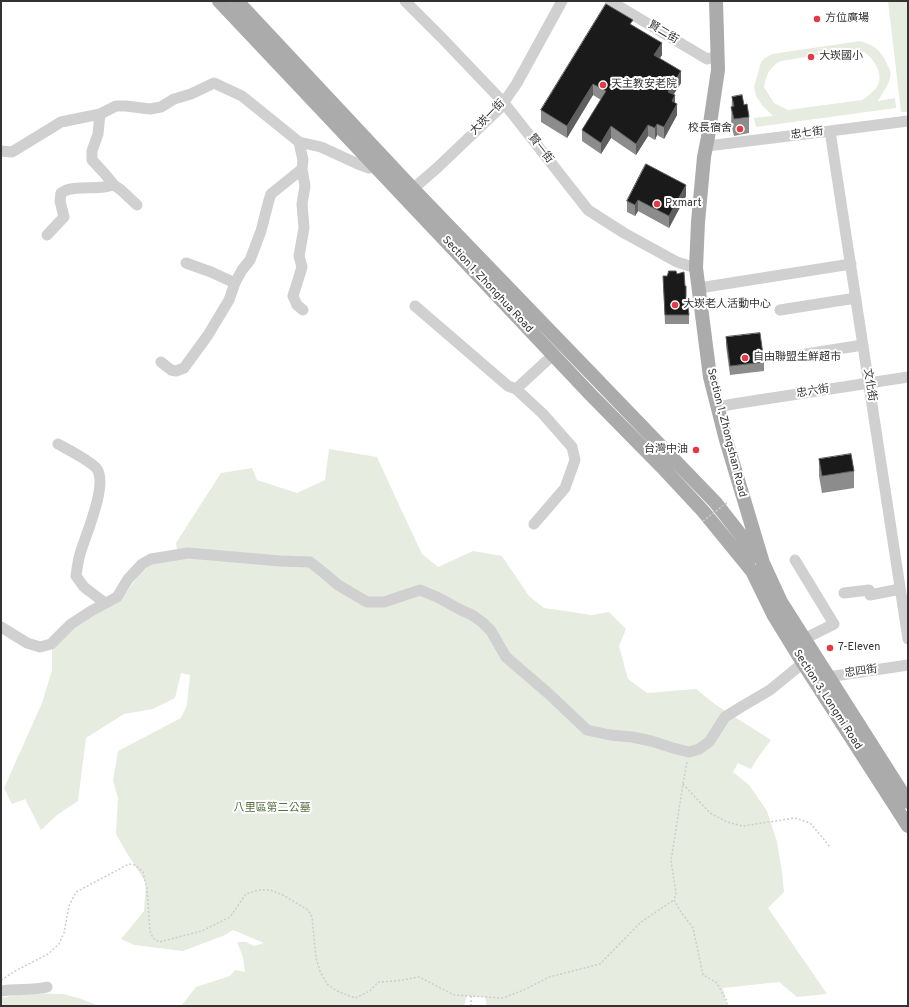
<!DOCTYPE html>
<html>
<head>
<meta charset="utf-8">
<style>
  body { margin:0 }
  #map { position:relative; width:909px; height:1007px; overflow:hidden; background:#fff; font-family:Overpass,sans-serif }
  canvas { display:block }
  .frame { position:absolute; inset:0; border:2px solid #333; pointer-events:none }
</style>
</head>
<body>
<div id="map">
<canvas width="909" height="1007"></canvas>
<div class="frame"></div>
</div>
<script>
const c = document.querySelector('canvas').getContext('2d');
c.lineJoin = 'round';
function fillPath(path, color) {
  c.fillStyle = color;
  c.fill(path, 'evenodd');
}
function stroke(path, color, width, dash) {
  c.strokeStyle = color;
  c.lineWidth = width;
  c.lineCap = dash ? 'butt' : 'round';
  c.setLineDash(dash || []);
  c.stroke(path);
}
function label(font, color, halo, rows, align = 'center') {
  c.font = font + ' Overpass,"Noto Sans TC",sans-serif';
  c.lineWidth = 4;
  c.setLineDash([]);
  c.textBaseline = 'middle';
  c.strokeStyle = halo;
  c.fillStyle = color;
  for (const [text, x, y, turn = 0] of rows) {
    c.save();
    c.translate(x, y);
    c.rotate((+turn || 0) * Math.PI / 180);
    c.textAlign = isNaN(turn) ? turn : align;
    if (halo) c.strokeText(text, 0, 0);
    c.fillText(text, 0, 0);
    c.restore();
  }
}
const green = new Path2D(`
  M 888,1 L 908,1 L 908,112 L 901,112 Z
  M 860,41 C 872,45 877,47 884,58 C 886,62 888,66 890,70 C 893,80 883,92 878,101 L 895,98 L 896,108 L 756,127 L 754,118 L 773,116 L 762,105 L 756,96 L 754,87 L 761,62 L 765,58 L 772,54 ZM 855,49 C 858,50 861,51 864,52 C 873,58 882,71 879,82 C 877,90 868,96 862,100 L 788,110 L 774,103 L 764,87 C 766,75 769,67 781,61 Z
  M 329,449 L 377,457 L 406,520 L 422,554 L 438,567 L 473,551 L 502,556 L 529,596 L 544,608 L 592,615 L 609,612 L 626,629 L 619,646 L 628,679 L 647,693 L 696,689 L 716,705 L 771,740 L 759,756 L 751,769 L 738,763 L 733,772 L 749,785 L 767,811 L 777,842 L 782,872 L 784,892 L 768,908 L 827,994 L 797,997 L 779,982 L 723,988 L 727,1006 L 487,1006 L 485,997 L 467,996 L 464,1006 L 181,1006 L 196,987 L 230,976 L 235,970 L 245,972 L 243,957 L 237,942 L 246,942 L 254,946 L 264,943 L 233,930 L 225,935 L 183,951 L 134,945 L 121,939 L 144,911 L 146,883 L 125,850 L 116,834 L 118,798 L 113,781 L 118,751 L 181,718 L 187,705 L 190,675 L 181,673 L 175,698 L 153,709 L 124,714 L 86,738 L 78,801 L 57,815 L 41,830 L 25,799 L 12,804 L 4,788 L 42,703 L 52,670 L 52,647 L 90,615 L 125,594 L 141,572 L 152,564 L 178,557 L 176,543 L 221,473 L 252,468 L 257,480 L 297,493 L 325,480 Z
  M 25,993 L 63,994 L 79,998 L 99,1006 L 1,1006 L 1,998 Z`);
const path = new Path2D(`
  M 687,762 L 683,784 L 671,861 L 676,893 L 674,900 L 681,912 L 693,928 L 703,975 L 716,982 L 727,1001 L 727,1006
  M 683,784 L 710,813 L 727,822 L 743,826 L 795,818 L 810,823 L 822,837 L 830,847
  M 1,980 L 17,970 L 48,954 L 59,944 L 64,933 L 69,906 L 76,892 L 129,864 L 135,865 L 143,872 L 147,889 L 150,931 L 153,938 L 159,942 L 202,931 L 230,917 L 246,894 L 259,890 L 270,890 L 283,895 L 308,910 L 312,917 L 316,958 L 320,971 L 327,984 L 337,991 L 355,998 L 370,991 L 378,982 L 396,981 L 419,977 L 454,995 L 503,998 L 526,989 L 549,977 L 600,964 L 641,922 L 674,900
  M 471,1006 L 471,996`);
const minor = new Path2D(`
  M 405,1 L 441,37 L 504,103 L 588,210 L 624,233 L 677,262 L 696,268
  M 610,1 L 707,59 L 718,56
  M 830,131 L 908,639
  M 707,146 L 830,131 L 908,121
  M 1,151 L 12,152 L 61,122 L 100,114 L 116,106 L 126,106 L 150,109 L 161,107 L 174,99 L 191,94 L 214,83 L 242,96 L 299,142 L 321,147 L 358,164 L 369,168 L 375,166 L 379,162
  M 302,169 L 305,186 L 302,204 L 304,228 L 299,256 L 302,267 L 293,296 L 297,305 L 303,310
  M 114,185 L 121,190 L 137,205
  M 408,193 L 437,168 L 500,108 L 517,83 L 562,1
  M 47,235 L 64,217 L 60,201 L 61,193 C 71,185 92,189 104,187 C 107,187 111,185 114,185 L 105,174 L 92,160 L 92,151 L 98,134 L 100,114
  M 186,263 L 211,272 L 235,283
  M 699,288 L 851,264
  M 415,306 L 508,386 L 516,389 L 553,355
  M 780,310 L 856,298
  M 787,357 L 863,345
  M 161,362 L 171,370 L 176,371 L 184,368 L 208,335 L 229,300 L 235,283 L 242,270 L 250,260 L 261,231 L 269,200 L 271,194 L 302,169 L 303,160 L 299,142
  M 516,389 L 543,414 L 572,447 L 575,460 L 565,488 L 534,524
  M 718,407 L 733,404 L 908,377
  M 58,444 C 67,449 91,461 97,469 C 108,486 85,536 80,554 C 78,561 77,569 76,576 L 84,587 L 105,603
  M 795,560 L 834,624 L 804,639
  M 844,593 L 869,590 L 870,595 L 900,589
  M 1,627 L 27,643 L 40,647 L 51,644 L 71,624 L 91,611 L 117,597 L 128,579 L 142,564 L 151,559 L 188,553 L 280,561 L 310,562 L 324,573 L 338,585 L 367,602 L 384,602 L 420,590 L 437,597 L 461,610 L 472,615 L 482,622 L 491,631 L 506,657 L 549,694 L 587,730 L 610,735 L 632,737 L 651,741 L 673,748 L 689,752 L 699,749 L 709,742 L 725,717 L 741,707 L 770,690 L 803,663
  M 822,680 L 828,677 L 908,665
  M 1,991 C 16,988 32,991 47,987`);
const major = new Path2D(`
  M 219,1 L 591,395 L 662,467 L 703,511 L 752,571 L 773,614 L 803,663 L 908,826
  M 237,1 L 413,189 L 715,502 L 758,557
  M 716,1 L 718,70 L 708,137 L 704,157 L 698,222 L 696,268 L 710,377 L 726,440 L 763,563 L 781,602 L 908,802`);
const pathBridge = new Path2D(`
  M 703,521 L 728,502`);
const wall = new Path2D(`
  M 633,26 L 662,55 L 659,59 L 681,83 L 673,95 L 677,115 L 664,139 L 657,135 L 655,140 L 648,136 L 636,155 L 611,138 L 601,154 L 582,141 L 582,130 L 601,100 L 593,95 L 567,138 L 541,122 L 541,110 Z
  M 732,97 L 744,105 L 749,117 L 749,133 L 734,136 L 731,124 Z
  M 686,196 L 669,228 L 638,211 L 635,216 L 627,212 L 627,201 Z
  M 663,276 L 686,307 L 689,315 L 689,324 L 665,324 Z
  M 726,337 L 764,362 L 764,371 L 730,375 L 726,346 Z
  M 819,459 L 854,471 L 854,488 L 822,493 L 819,476 Z`);
const shadedWall = new Path2D(`
  M 662,43 L 662,55 L 654,67 L 654,55 Z
  M 681,71 L 681,83 L 668,103 L 668,92 Z
  M 593,84 L 593,95 L 567,138 L 567,126 Z
  M 675,95 L 675,107 L 672,101 Z
  M 677,104 L 677,115 L 664,139 L 664,127 Z
  M 657,124 L 657,135 L 655,140 L 655,128 Z
  M 648,125 L 648,136 L 636,155 L 636,144 Z
  M 611,126 L 611,138 L 601,154 L 601,143 Z
  M 686,185 L 686,196 L 669,228 L 669,216 Z
  M 638,200 L 638,211 L 635,216 L 635,205 Z`);
const building = new Path2D(`
  M 606,4 L 633,20 L 630,24 L 662,43 L 654,55 L 681,71 L 668,92 L 675,95 L 672,101 L 677,104 L 664,127 L 657,124 L 655,128 L 648,125 L 636,144 L 611,126 L 601,143 L 582,130 L 606,91 L 593,84 L 567,126 L 541,110 Z
  M 742,95 L 744,105 L 747,104 L 749,117 L 734,119 L 731,107 L 734,106 L 732,97 Z
  M 646,164 L 686,185 L 669,216 L 638,200 L 635,205 L 627,201 Z
  M 669,271 L 676,271 L 677,274 L 684,272 L 685,286 L 686,286 L 686,307 L 688,307 L 689,315 L 665,315 L 663,276 L 667,276 Z
  M 760,333 L 764,362 L 730,366 L 726,337 Z
  M 851,454 L 854,471 L 822,476 L 819,459 Z`);
const markers = [
  [817,19,4,"#e63946"],
  [811,57,4,"#e63946"],
  [603,85,4,"#e63946"],
  [740,129,4,"#e63946"],
  [657,204,4,"#e63946"],
  [675,305,4,"#e63946"],
  [745,358,4,"#e63946"],
  [696,450,4,"#e63946"],
  [830,648,4,"#e63946"]
];
const poiNames = [
  ["方位廣場",825,19],
  ["大崁國小",819,57],
  ["天主教安老院",611,85],
  ["校長宿舍",732,129,"right"],
  ["Pxmart",665,204],
  ["大崁老人活動中心",683,305],
  ["自由聯盟生鮮超市",753,358],
  ["台灣中油",688,450,"right"],
  ["7-Eleven",838,648]
];
const streetNames = [
  ["賢二街",663,33,31],
  ["大崁一街",488,118,-46],
  ["忠七街",807,134,-7],
  ["賢一街",540,149,52],
  ["Section 1, Zhonghua Road",487,285,47],
  ["文化街",869,385,81],
  ["忠六街",813,392,-9],
  ["Section 1, Zhongshan Road",726,433,76],
  ["忠四街",861,672,-8],
  ["Section 3, Longmi Road",827,700,57]
];
const parkNames = [
  ["八里區第二公墓",272,809]
];
fillPath(green, '#e6ecdf');
stroke(path, '#cdcdcd', 1.5, [2, 2]);
stroke(minor, '#d0d0d0', 11);
stroke(major, '#ababab', 14);
stroke(pathBridge, '#cdcdcd', 1.5, [2, 2]);
fillPath(wall, '#8c8c8c');
fillPath(shadedWall, '#5f5f5f');
fillPath(building, '#1a1a1a');
stroke(building, '#5f5f5f', 1);
for (const [x, y, r, color] of markers) {
  const dot = new Path2D();
  dot.arc(x, y, r, 0, 2 * Math.PI);
  c.fillStyle = color;
  c.fill(dot);
  stroke(dot, '#fff', 1.5);
}
label('11px', '#333', '#fff', poiNames, 'left');
label('11px', '#333', '#fff', streetNames);
label('11px', '#56703f', '#fff', parkNames);
</script>
</body>
</html>
